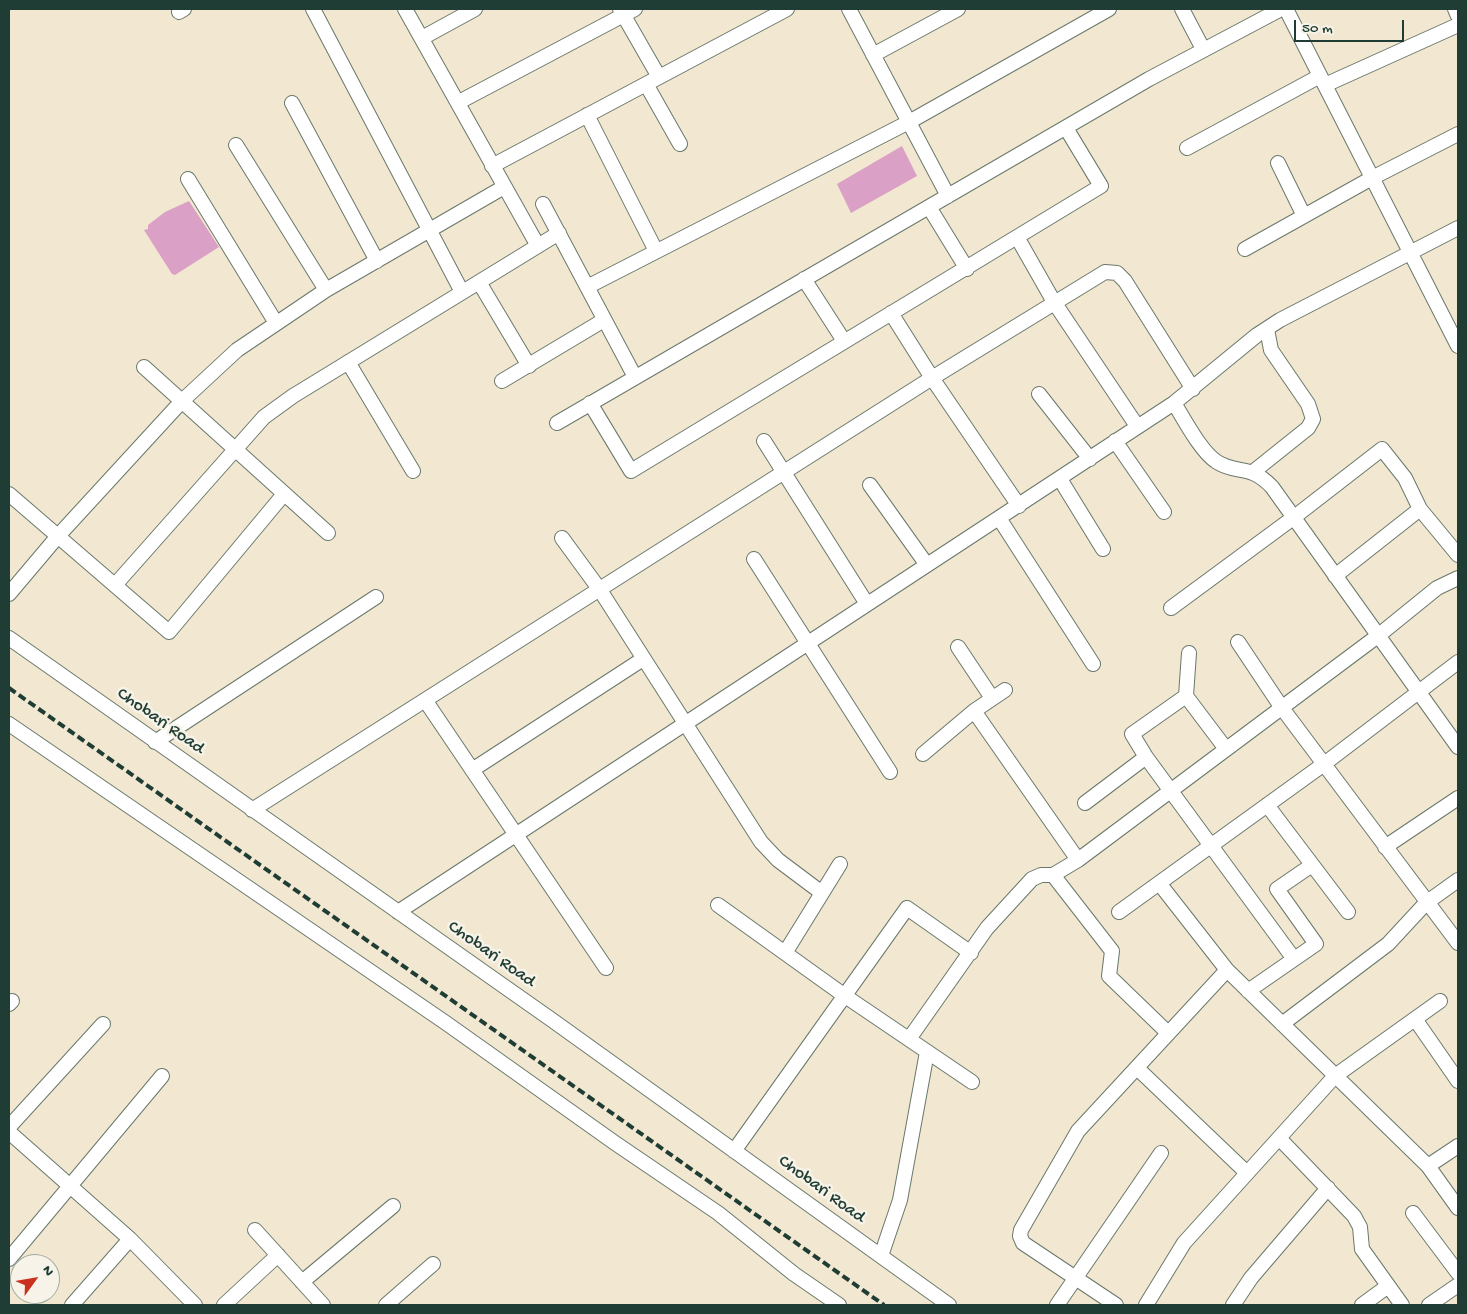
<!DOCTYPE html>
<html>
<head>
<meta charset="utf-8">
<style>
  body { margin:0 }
  #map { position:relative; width:1467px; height:1314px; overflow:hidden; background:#f2e7d0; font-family:"Gochi Hand",sans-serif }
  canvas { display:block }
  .frame { position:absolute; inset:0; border:10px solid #1f3d34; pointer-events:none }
  .north { position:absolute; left:10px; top:1254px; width:50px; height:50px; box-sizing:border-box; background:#f7f3e8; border:1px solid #a1aaa0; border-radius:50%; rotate:58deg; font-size:14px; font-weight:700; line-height:20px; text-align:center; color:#1f3d34 }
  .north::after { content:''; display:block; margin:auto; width:18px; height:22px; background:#c8321e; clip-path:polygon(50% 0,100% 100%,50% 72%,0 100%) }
  .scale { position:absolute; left:1294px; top:20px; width:110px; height:22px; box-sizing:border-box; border:2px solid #1f3d34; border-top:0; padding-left:6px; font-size:15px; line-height:18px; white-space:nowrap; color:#1f3d34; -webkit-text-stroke:4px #f7f3e8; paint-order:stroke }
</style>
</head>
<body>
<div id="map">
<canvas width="1467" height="1314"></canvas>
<div class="frame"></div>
<div class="north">N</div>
<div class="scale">50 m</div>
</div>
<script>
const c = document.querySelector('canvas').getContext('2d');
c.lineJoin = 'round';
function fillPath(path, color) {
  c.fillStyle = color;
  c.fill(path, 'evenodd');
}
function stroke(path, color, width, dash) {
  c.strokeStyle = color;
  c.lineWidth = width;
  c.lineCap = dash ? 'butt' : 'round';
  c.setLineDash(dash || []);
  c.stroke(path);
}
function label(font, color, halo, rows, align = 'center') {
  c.font = font + ' "Gochi Hand",sans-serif';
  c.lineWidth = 5;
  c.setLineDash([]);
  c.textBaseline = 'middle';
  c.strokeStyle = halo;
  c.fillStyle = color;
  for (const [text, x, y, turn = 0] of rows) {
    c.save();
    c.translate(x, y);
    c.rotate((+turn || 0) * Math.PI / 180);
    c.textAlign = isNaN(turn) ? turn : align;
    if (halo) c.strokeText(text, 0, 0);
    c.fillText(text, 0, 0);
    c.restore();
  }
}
const building = new Path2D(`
  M 902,146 L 917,176 L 851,213 L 837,184 Z
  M 189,201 L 219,247 L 175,275 L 172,274 L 144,230 L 148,229 L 148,225 L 165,212 Z`);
const minor = new Path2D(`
  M 313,9 L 462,292
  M 405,9 L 538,246
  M 620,9 L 659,77
  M 849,9 L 948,196
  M 1182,9 L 1203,49
  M 1286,9 L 1458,346
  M 1455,9 L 1458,16
  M 179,12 L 184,9
  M 422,38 L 475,9
  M 873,55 L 958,9
  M 646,84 L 680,144
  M 1325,85 L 1458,25
  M 459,102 L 635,9
  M 292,103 L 377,261
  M 587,115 L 656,251
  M 236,145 L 326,290
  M 1187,148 L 1320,76
  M 1278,163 L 1304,216
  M 492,166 L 787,9
  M 188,179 L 276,323
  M 543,204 L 635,377
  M 929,207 L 967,269
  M 1017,237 L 1054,302 L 1137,426
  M 1245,249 L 1372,178 L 1458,134
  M 804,279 L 844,341
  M 479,282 L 529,366
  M 587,287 L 909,122 L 1109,9
  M 891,313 L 932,378 L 1019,506
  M 348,362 L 413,471
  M 144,367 L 328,533
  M 502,381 L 604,320
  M 1039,394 L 1090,459
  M 590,403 L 631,471 L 1101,186 L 1066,128
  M 1174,403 C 1184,419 1201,452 1217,462 C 1238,475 1249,463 1272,487 L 1458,747
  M 557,423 L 1149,79 L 1281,9
  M 764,441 L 867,604
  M 1115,441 L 1164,512
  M 1253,472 L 1308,428 L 1313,419 L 1308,404 L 1271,350 L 1267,329
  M 1060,479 L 1103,549
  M 870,485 L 927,565
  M 9,494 L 169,632 L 284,494
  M 999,518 L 1093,664
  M 562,538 L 600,590 L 761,842 L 778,860 L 822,893
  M 754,559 L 890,772
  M 1335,576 L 1420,509
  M 115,585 L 264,417 L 293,396 L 559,233
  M 9,594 L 58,536 L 182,401 L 237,350 L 326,290 L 504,187
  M 1171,608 L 1293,518 L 1382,449 L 1405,478 L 1420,509 L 1458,555
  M 9,638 L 552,1020 L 949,1305
  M 1238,642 L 1282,708 L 1458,943
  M 958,647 L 992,698
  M 1189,653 L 1186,696 L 1132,734 L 1146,757 L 1294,959
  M 1186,696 L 1226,749
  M 425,700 L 606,968
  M 974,711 L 1078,860
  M 9,724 L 446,1023 L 615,1143 L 718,1213 L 794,1274 L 839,1305
  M 155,742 L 376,597
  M 923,754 L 974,711 L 1005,690
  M 472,770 L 643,659
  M 1085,803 L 1146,757
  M 1267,805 L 1348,912
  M 252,810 L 932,378 L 1105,272 L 1117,273 L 1125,281 L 1193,389
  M 1385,847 L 1458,798
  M 1053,875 L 1112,951 L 1109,976 L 1168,1033
  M 1159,883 L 1227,970 L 1428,1166 L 1458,1208
  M 718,905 L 845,996 L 972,1082
  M 398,912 L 1174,403 L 1257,335 L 1280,320 L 1458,228
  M 1119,912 L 1324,764 L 1458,662
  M 785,953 L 840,864
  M 1248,991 L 1316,944 L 1277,889 L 1312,865
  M 9,1004 L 12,1001
  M 1415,1019 L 1458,1081
  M 1282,1024 L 1388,944 L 1426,903 L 1458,880
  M 909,1039 L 987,928 L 1032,879 L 1041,875 L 1053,875 L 1078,860 L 1379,635 L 1437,588 L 1458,578
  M 1137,1068 L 1247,1173
  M 9,1127 L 103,1024
  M 9,1132 L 130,1239 L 195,1305
  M 1279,1138 L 1354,1216 L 1360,1227 L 1362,1249 L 1402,1305
  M 734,1151 L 907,908 L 971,953
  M 1428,1166 L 1458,1146
  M 1413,1213 L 1458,1273
  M 255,1230 L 323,1305
  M 881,1256 L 900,1200 L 927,1052
  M 9,1259 L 162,1076
  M 302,1282 L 393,1206
  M 72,1305 L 130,1239
  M 224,1305 L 278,1255
  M 386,1305 L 433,1264
  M 1057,1305 L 1161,1153
  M 1116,1305 L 1023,1243 L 1020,1236 L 1021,1230 L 1078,1131 L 1227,970
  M 1146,1305 L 1184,1243 L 1335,1076 L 1440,1001
  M 1233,1305 L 1251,1278 L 1328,1188
  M 1362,1305 L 1388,1286
  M 1429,1305 L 1458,1285`);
const rail = new Path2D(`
  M 9,688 L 884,1305`);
const streetNames = [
  ["Chobari Road",160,722,35],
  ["Chobari Road",491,955,35],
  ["Chobari Road",821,1190,36]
];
fillPath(building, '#daa0c6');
stroke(minor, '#69786b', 16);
stroke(minor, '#fff', 14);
stroke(rail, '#1f3d34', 4, [8, 4]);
label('18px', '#1f3d34', '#f7f3e8', streetNames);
</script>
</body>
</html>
